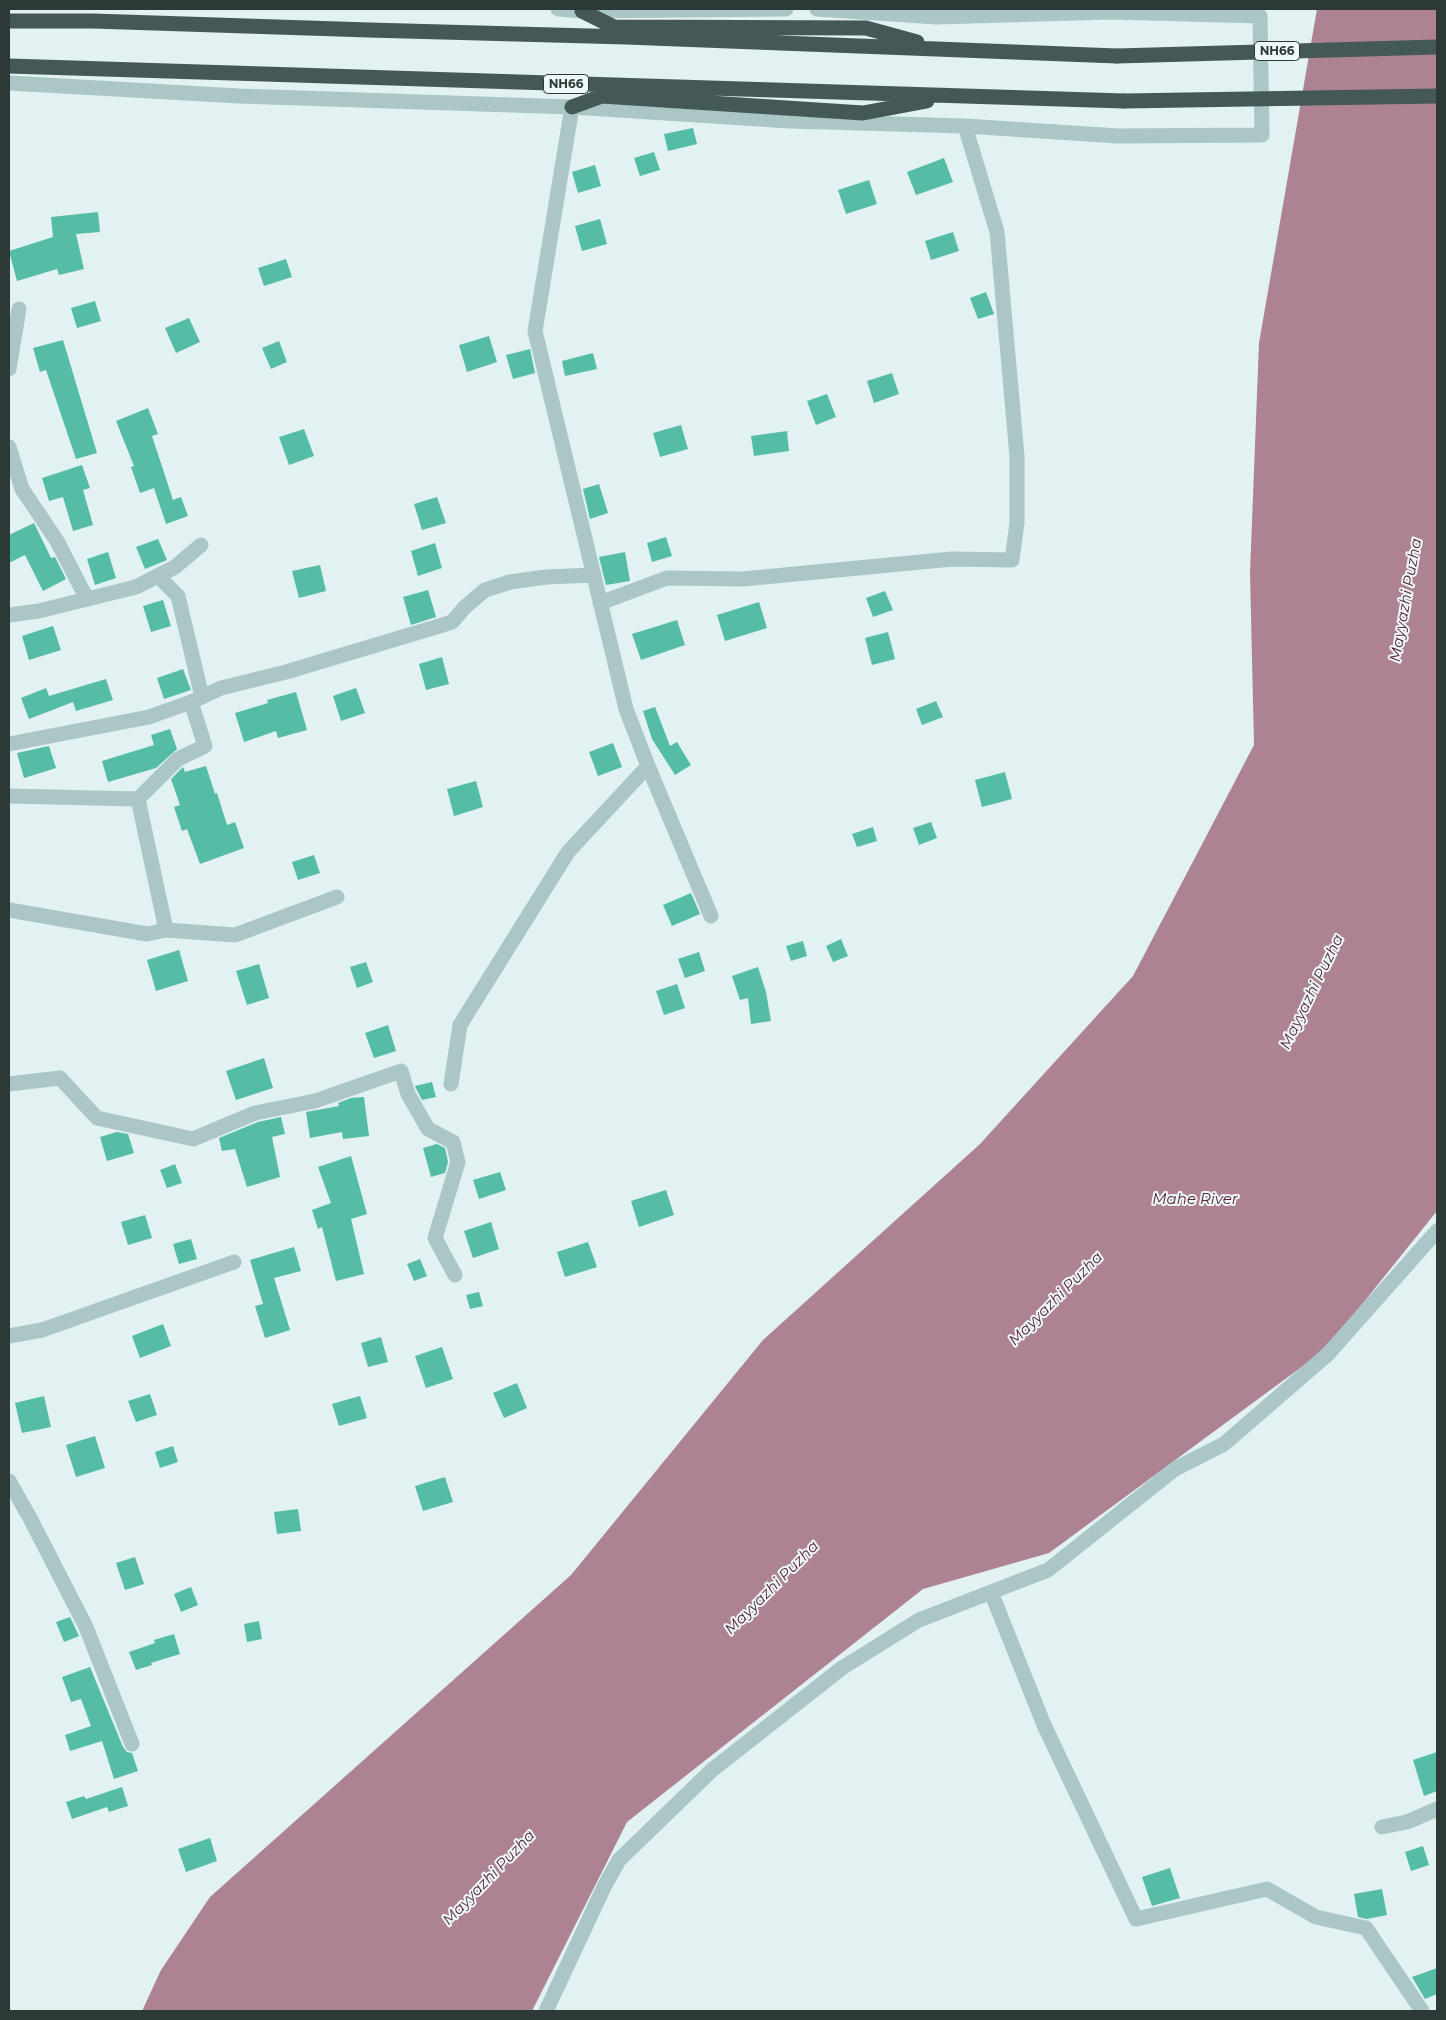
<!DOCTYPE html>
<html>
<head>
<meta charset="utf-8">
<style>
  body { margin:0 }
  #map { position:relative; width:1446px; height:2020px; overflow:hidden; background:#e2f1f2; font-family:Montserrat,sans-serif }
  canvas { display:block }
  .frame { position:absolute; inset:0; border:10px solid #2c3937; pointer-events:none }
</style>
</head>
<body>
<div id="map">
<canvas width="1446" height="2020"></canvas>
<div class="frame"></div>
</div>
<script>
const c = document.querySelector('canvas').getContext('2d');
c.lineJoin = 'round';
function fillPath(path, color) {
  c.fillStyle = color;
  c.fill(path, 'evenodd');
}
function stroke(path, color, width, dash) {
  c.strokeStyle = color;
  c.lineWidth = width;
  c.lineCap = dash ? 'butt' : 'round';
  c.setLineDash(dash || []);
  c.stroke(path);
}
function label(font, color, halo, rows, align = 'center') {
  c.font = font + ' Montserrat,sans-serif';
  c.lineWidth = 4;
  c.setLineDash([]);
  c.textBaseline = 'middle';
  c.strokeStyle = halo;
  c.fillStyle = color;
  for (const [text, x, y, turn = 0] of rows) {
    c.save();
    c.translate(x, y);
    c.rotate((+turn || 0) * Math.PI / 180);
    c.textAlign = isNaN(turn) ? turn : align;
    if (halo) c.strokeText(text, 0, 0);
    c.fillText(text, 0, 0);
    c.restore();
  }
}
const water = new Path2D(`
  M 1317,9 L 1437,9 L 1437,1211 L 1326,1349 L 1049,1553 L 923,1589 L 627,1822 L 532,2011 L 142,2011 L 161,1970 L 210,1897 L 571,1575 L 763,1340 L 980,1144 L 1133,976 L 1254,745 L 1250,572 L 1259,343 Z`);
const building = new Path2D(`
  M 693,128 L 697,144 L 668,151 L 664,134 Z
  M 654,152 L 660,170 L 640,176 L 634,158 Z
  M 944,158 L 953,182 L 916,195 L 907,172 Z
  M 595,165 L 601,186 L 578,193 L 572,172 Z
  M 869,180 L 877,204 L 846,214 L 838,190 Z
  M 98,212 L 100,232 L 76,234 L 84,269 L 59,275 L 57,269 L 17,281 L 9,251 L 53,237 L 51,217 Z
  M 600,219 L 607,244 L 582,251 L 575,226 Z
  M 953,232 L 959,251 L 931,260 L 925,241 Z
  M 286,259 L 292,277 L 264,286 L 258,268 Z
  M 986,292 L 994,314 L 978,319 L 970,298 Z
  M 95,301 L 101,321 L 77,328 L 71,308 Z
  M 189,318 L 200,342 L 176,353 L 165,328 Z
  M 489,336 L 497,362 L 467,372 L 459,345 Z
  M 63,340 L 97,453 L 76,459 L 46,370 L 40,372 L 33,348 Z
  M 279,341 L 287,362 L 271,369 L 262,348 Z
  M 530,349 L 535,373 L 513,379 L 506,355 Z
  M 593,353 L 597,369 L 565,376 L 562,361 Z
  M 892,373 L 899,394 L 874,403 L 867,381 Z
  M 827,394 L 836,417 L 816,425 L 807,401 Z
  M 148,408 L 158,434 L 152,436 L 173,500 L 181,497 L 188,516 L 166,524 L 154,488 L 140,493 L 131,467 L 134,466 L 116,421 Z
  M 681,425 L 688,449 L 660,457 L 653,433 Z
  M 304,429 L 314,456 L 289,465 L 279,437 Z
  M 787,431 L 789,451 L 754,456 L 751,436 Z
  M 82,465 L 90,488 L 83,490 L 93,525 L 73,531 L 63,497 L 49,501 L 42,478 Z
  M 599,484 L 608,513 L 590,519 L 583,489 Z
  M 437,497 L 446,523 L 422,530 L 414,504 Z
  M 34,523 L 51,558 L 55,557 L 66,579 L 43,591 L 25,555 L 9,563 L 9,535 Z
  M 666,537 L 672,556 L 652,562 L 647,543 Z
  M 158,539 L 167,560 L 145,569 L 136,547 Z
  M 435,543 L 442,568 L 418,576 L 411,551 Z
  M 108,552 L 116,578 L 95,585 L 87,559 Z
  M 625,552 L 630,581 L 606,585 L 599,557 Z
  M 320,565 L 326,591 L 299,598 L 292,571 Z
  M 428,590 L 436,617 L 411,625 L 403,597 Z
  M 885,591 L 893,610 L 873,617 L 866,598 Z
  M 163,600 L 171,626 L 151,632 L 143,606 Z
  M 759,602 L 767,628 L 725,641 L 717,615 Z
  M 677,620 L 685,645 L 641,660 L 632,634 Z
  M 53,626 L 61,650 L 29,660 L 22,636 Z
  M 888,632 L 895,659 L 872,665 L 865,638 Z
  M 442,657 L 449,684 L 426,690 L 419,664 Z
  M 183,669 L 191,690 L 164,699 L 157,678 Z
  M 106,679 L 113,700 L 76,711 L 73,702 L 29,719 L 21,698 L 46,688 L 49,696 Z
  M 356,688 L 365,713 L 341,721 L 333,696 Z
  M 296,692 L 307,730 L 278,738 L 276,731 L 244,742 L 235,713 L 268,703 L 267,700 Z
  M 936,701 L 943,717 L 922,725 L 916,709 Z
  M 655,707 L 670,746 L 677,742 L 691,765 L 675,775 L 652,739 L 643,711 Z
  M 170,729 L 177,749 L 156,768 L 108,782 L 102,761 L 154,745 L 151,735 Z
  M 613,743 L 622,767 L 598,776 L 589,752 Z
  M 49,746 L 56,768 L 24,778 L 17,753 Z
  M 206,766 L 215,794 L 217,793 L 227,825 L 235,822 L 244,848 L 200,864 L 187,829 L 182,831 L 174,807 L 180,805 L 171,779 L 183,767 L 185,772 Z
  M 1005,772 L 1012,799 L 982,807 L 975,780 Z
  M 476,781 L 483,807 L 454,816 L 447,789 Z
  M 931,822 L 937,838 L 919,845 L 913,828 Z
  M 873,827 L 877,841 L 857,847 L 852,834 Z
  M 314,855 L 320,873 L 298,880 L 292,862 Z
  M 691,893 L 700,914 L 672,926 L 663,905 Z
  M 841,939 L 848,956 L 833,962 L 826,946 Z
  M 803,941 L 807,956 L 791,961 L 786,946 Z
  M 179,950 L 188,981 L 156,991 L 147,960 Z
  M 699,952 L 705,971 L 685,978 L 678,959 Z
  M 366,962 L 373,982 L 357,988 L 350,967 Z
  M 259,964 L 269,998 L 247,1005 L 236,971 Z
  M 758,967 L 766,992 L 771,1021 L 751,1024 L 748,998 L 740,1000 L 732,976 Z
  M 677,984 L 685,1008 L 664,1015 L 656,991 Z
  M 388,1025 L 396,1051 L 374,1058 L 365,1033 Z
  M 264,1058 L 273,1088 L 236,1100 L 226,1071 Z
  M 432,1082 L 436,1097 L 422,1100 L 415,1086 Z
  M 364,1097 L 369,1136 L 343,1139 L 342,1132 L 310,1138 L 306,1112 L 339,1106 L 338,1103 L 351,1098 Z
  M 281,1117 L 285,1134 L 272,1137 L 280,1177 L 247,1187 L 235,1149 L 222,1151 L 219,1138 L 258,1122 Z
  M 117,1132 L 128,1134 L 134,1153 L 107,1161 L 100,1137 Z
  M 437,1144 L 445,1148 L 448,1162 L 445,1173 L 431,1177 L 423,1148 Z
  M 351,1156 L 367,1214 L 351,1219 L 364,1274 L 336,1281 L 322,1227 L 318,1229 L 312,1210 L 331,1203 L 318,1167 Z
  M 175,1164 L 182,1183 L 167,1188 L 160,1170 Z
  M 500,1172 L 506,1190 L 479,1199 L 473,1180 Z
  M 666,1190 L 674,1215 L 639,1227 L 631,1201 Z
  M 145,1215 L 152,1238 L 128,1245 L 121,1222 Z
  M 491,1222 L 499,1249 L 473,1258 L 464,1231 Z
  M 191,1239 L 197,1259 L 179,1264 L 173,1244 Z
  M 588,1242 L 597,1267 L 565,1277 L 557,1252 Z
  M 294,1247 L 301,1271 L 274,1278 L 290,1330 L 265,1338 L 255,1306 L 263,1304 L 250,1260 Z
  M 420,1259 L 427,1276 L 414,1281 L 407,1264 Z
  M 479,1292 L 483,1306 L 470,1309 L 466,1295 Z
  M 163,1324 L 171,1346 L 140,1358 L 132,1336 Z
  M 381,1337 L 388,1362 L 368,1367 L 361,1343 Z
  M 442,1347 L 453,1379 L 426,1388 L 415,1356 Z
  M 517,1383 L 527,1408 L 504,1418 L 493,1393 Z
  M 150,1394 L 157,1415 L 136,1422 L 128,1401 Z
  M 44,1396 L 51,1427 L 22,1433 L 15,1403 Z
  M 360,1396 L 367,1418 L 339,1426 L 332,1404 Z
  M 95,1436 L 105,1468 L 76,1477 L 66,1445 Z
  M 173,1446 L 178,1462 L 160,1468 L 155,1452 Z
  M 445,1477 L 453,1502 L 423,1511 L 415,1486 Z
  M 298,1509 L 301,1531 L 277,1534 L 274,1512 Z
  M 135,1557 L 144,1584 L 125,1590 L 116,1563 Z
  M 191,1587 L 198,1605 L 181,1612 L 174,1594 Z
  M 70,1617 L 79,1636 L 64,1642 L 56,1622 Z
  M 259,1621 L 262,1639 L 247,1642 L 244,1624 Z
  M 174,1634 L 180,1654 L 151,1663 L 152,1665 L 136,1670 L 129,1652 L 155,1643 L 154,1640 Z
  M 90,1667 L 123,1747 L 127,1752 L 132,1753 L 138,1771 L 114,1779 L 102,1741 L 70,1751 L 65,1735 L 91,1726 L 81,1699 L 71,1702 L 62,1677 Z
  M 1437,1752 L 1437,1791 L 1424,1796 L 1413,1760 Z
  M 122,1787 L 128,1806 L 109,1812 L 107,1807 L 72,1819 L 66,1802 L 84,1796 L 86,1799 Z
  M 210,1838 L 217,1861 L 186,1872 L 178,1849 Z
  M 1423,1846 L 1429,1865 L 1411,1871 L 1405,1852 Z
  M 1170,1868 L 1180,1898 L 1152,1906 L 1142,1877 Z
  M 1382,1889 L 1387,1915 L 1367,1919 L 1358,1917 L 1354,1894 Z
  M 1437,1968 L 1437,1994 L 1425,1999 L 1412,1977 Z`);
const street = new Path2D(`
  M 558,9 L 582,11 L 786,9
  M 9,83 L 239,96 L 572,107 L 790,121 L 965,126 L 1118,136 L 1262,135 L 1260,16 L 1111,12 L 936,17 L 817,9
  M 9,369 L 19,309
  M 9,447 L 22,489 L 57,541 L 87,599
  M 158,576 L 178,596 L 202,697
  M 600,603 L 667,578 L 743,579 L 952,559 L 1012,560 L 1017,523 L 1017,456 L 997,232 L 965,126
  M 9,615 L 39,611 L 136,587 L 175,567 L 201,545
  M 9,744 L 149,717 L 191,702 L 221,688 L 286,672 L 436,627 L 452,622 L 465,607 L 485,590 L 510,582 L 546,577 L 594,575
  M 648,766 L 711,916
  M 9,796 L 138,799 L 166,930 L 147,934 L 9,910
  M 138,799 L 178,759 L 205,746 L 191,702
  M 166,930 L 235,935 L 337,897
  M 9,1084 L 60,1078 L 97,1118 L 193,1139 L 255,1113 L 315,1101 L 401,1071 L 408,1094 L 428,1129 L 453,1142 L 458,1162 L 435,1238 L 455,1275
  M 451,1084 L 460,1025 L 568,852 L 648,766 L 626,709 L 535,331 L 572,107
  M 9,1336 L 42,1330 L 234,1262
  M 9,1481 L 30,1518 L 86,1627 L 132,1744
  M 991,1592 L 1044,1725 L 1136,1919 L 1267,1889 L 1316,1917 L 1366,1928 L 1422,2011
  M 1382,1827 L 1407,1822 L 1437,1809
  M 546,2011 L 604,1887 L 619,1860 L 712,1770 L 842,1668 L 919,1620 L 1048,1570 L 1175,1469 L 1224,1444 L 1328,1354 L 1437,1231`);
const highway = new Path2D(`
  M 582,11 L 614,27 L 866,28 L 917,42
  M 9,21 L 93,21 L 369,30 L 626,37 L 1117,56
  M 9,66 L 1124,101
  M 572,107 L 602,96 L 863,113 L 927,101`);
const highwayBridge = new Path2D(`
  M 1117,56 L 1437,47
  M 1124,101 L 1437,96`);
const shields = [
  [1277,51,45],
  [566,84,45]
];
const shieldNames = [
  ["NH66",1277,51],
  ["NH66",566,84]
];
const waterNames = [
  ["Mayyazhi Puzha",1406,600,-80],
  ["Mayyazhi Puzha",1312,992,-64],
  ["Mahe River",1195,1200],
  ["Mayyazhi Puzha",1056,1299,-45],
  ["Mayyazhi Puzha",772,1588,-45],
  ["Mayyazhi Puzha",489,1878,-46]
];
fillPath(water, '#ad8394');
fillPath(building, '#55bca6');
stroke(street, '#abc6c6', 15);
stroke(highway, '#445956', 15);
stroke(highwayBridge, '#445956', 15);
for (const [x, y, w] of shields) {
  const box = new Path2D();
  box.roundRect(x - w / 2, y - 9.5, w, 19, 4);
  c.fillStyle = '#eef8f9';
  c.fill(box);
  stroke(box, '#2c3937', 1);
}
label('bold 12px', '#2c3937', null, shieldNames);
label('italic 15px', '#572438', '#eef8f9', waterNames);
</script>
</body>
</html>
